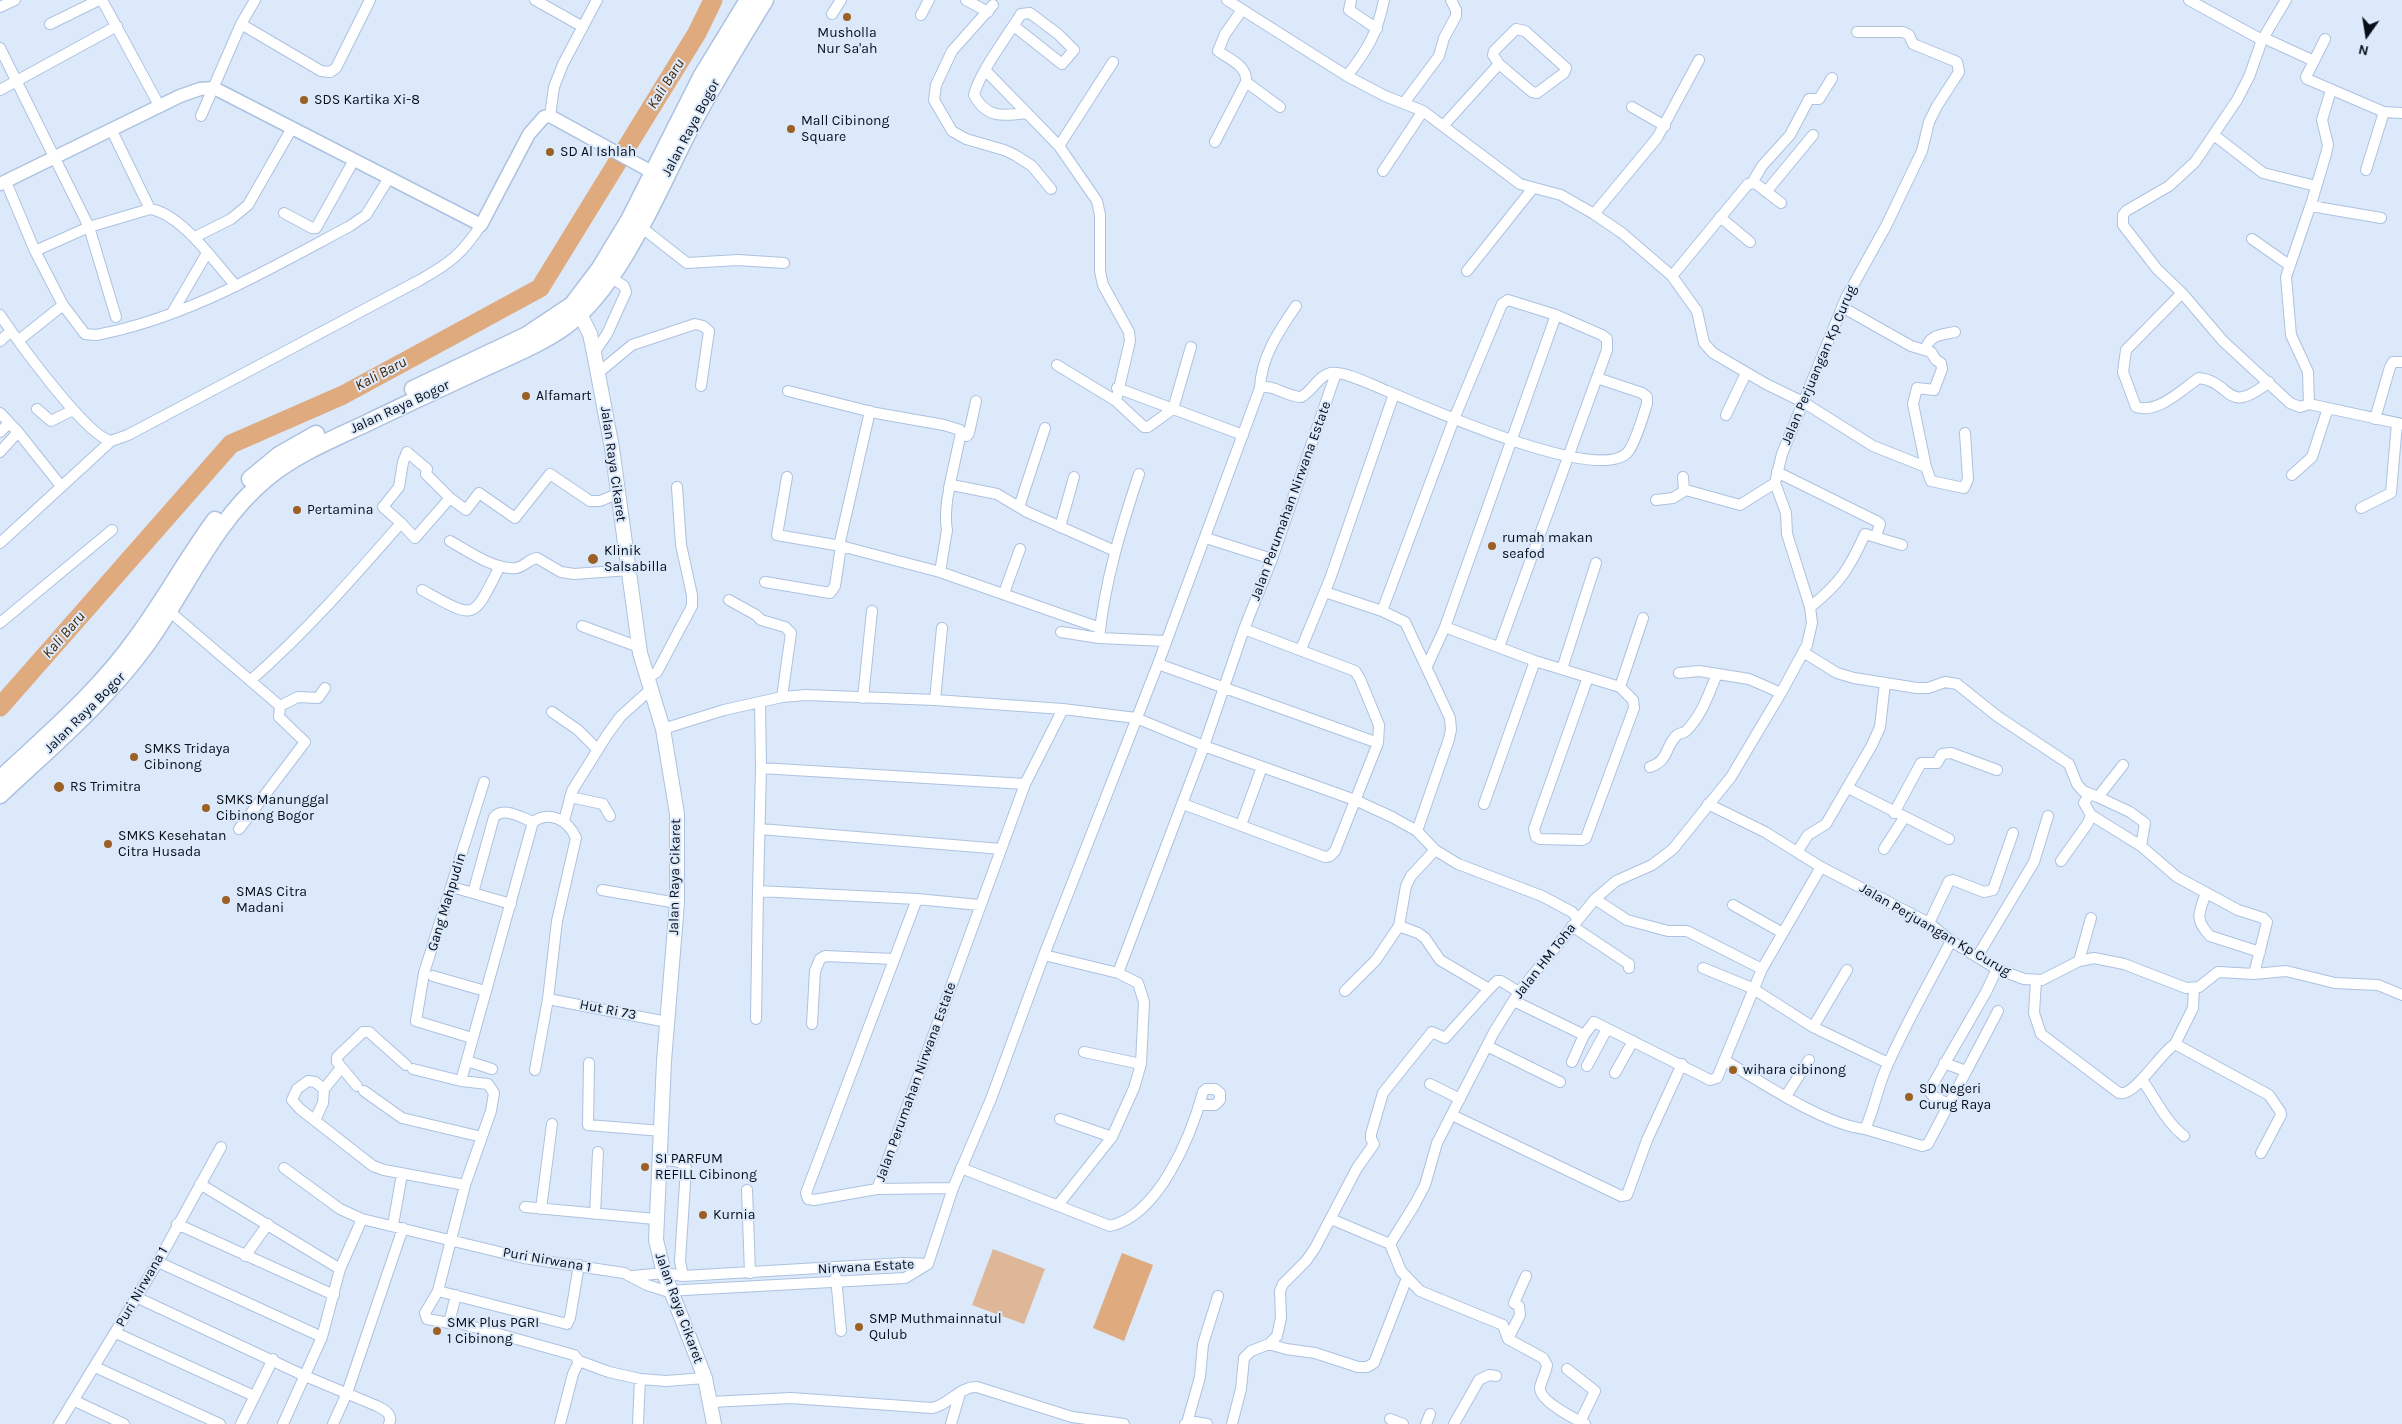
<!DOCTYPE html>
<html>
<head>
<meta charset="utf-8">
<style>
  body { margin:0 }
  #map { position:relative; width:2402px; height:1424px; overflow:hidden; background:#dbe9fb; font-family:Karla,sans-serif }
  canvas { display:block }
  .north { position:absolute; left:2342px; top:10px; width:50px; height:50px; -webkit-text-stroke:4px #dbe9fb; paint-order:stroke; rotate:193deg; font-size:14px; font-weight:700; line-height:20px; text-align:center; color:#070e18 }
  .north::after { content:''; display:block; margin:auto; width:18px; height:22px; background:#070e18; clip-path:polygon(50% 0,100% 100%,50% 72%,0 100%) }
</style>
</head>
<body>
<div id="map">
<canvas width="2402" height="1424"></canvas>
<div class="north">N</div>
</div>
<script>
const c = document.querySelector('canvas').getContext('2d');
c.lineJoin = 'round';
function fillPath(path, color) {
  c.fillStyle = color;
  c.fill(path, 'evenodd');
}
function stroke(path, color, width, dash) {
  c.strokeStyle = color;
  c.lineWidth = width;
  c.lineCap = dash ? 'butt' : 'round';
  c.setLineDash(dash || []);
  c.stroke(path);
}
function label(font, color, halo, rows, align = 'center') {
  c.font = font + ' Karla,sans-serif';
  c.lineWidth = 4;
  c.setLineDash([]);
  c.textBaseline = 'middle';
  c.strokeStyle = halo;
  c.fillStyle = color;
  for (const [text, x, y, turn = 0] of rows) {
    c.save();
    c.translate(x, y);
    c.rotate((+turn || 0) * Math.PI / 180);
    c.textAlign = isNaN(turn) ? turn : align;
    if (halo) c.strokeText(text, 0, 0);
    c.fillText(text, 0, 0);
    c.restore();
  }
}
const green = new Path2D(`
  M 993,1249 L 1045,1269 L 1024,1324 L 972,1305 Z`);
const water = new Path2D(`
  M 1122,1253 L 1153,1265 L 1124,1341 L 1093,1328 Z`);
const river = new Path2D(`
  M 0,707 L 231,444 L 343,395 L 540,288 L 697,33 L 713,0`);
const minor = new Path2D(`
  M 102,0 L 160,107
  M 535,0 L 583,27
  M 966,0 L 988,12
  M 1227,0 L 1347,76 L 1385,96 L 1423,111 L 1520,184 L 1561,195 L 1594,214 L 1622,233 L 1672,276 L 1697,311 L 1704,343 L 1713,353 L 1766,384 L 1803,402 L 1873,446 L 1926,467 L 1931,481 L 1964,488 L 1968,479 L 1965,433
  M 1351,0 L 1349,10 L 1377,29
  M 2189,0 L 2262,40
  M 2286,0 L 2262,40 L 2249,77 L 2237,100 L 2195,162 L 2169,186 L 2126,211 L 2123,215 L 2123,225 L 2157,269 L 2182,293 L 2223,341 L 2290,403 L 2300,407 L 2309,404 L 2402,424
  M 993,5 L 952,51 L 936,85 L 934,100 L 952,131 L 966,139 L 1004,150 L 1015,155 L 1032,166 L 1051,189
  M 0,7 L 15,0
  M 1242,10 L 1225,34 L 1218,51 C 1229,59 1248,66 1246,82 L 1280,107
  M 832,14 L 841,0
  M 921,15 L 929,0
  M 50,24 L 99,0
  M 241,24 L 321,71 L 330,72 L 336,68 L 370,0
  M 1014,26 L 1062,64 L 1074,50 L 1058,34 L 1030,13 L 1021,14 C 1008,35 979,73 974,95 C 987,119 1003,116 1027,113
  M 1516,29 L 1525,31 L 1566,68 L 1564,73 L 1537,93 L 1532,92 L 1499,64 L 1493,55 L 1494,51 Z
  M 2264,38 L 2314,61 L 2325,39
  M 0,48 L 89,227 L 116,317
  M 2314,61 L 2306,77 L 2307,79 L 2384,112 L 2402,113
  M 986,71 L 1059,146 L 1097,201 L 1100,215 L 1100,271 L 1103,285 L 1129,332 L 1130,341 L 1116,401
  M 1347,76 C 1368,49 1377,34 1384,0
  M 0,90 L 117,26
  M 1404,103 L 1439,56 L 1444,38 L 1456,16 L 1456,10 L 1451,0
  M 1632,107 L 1665,126
  M 201,116 L 241,24 L 255,0
  M 550,116 L 554,87 L 563,64 L 597,0
  M 1443,126 L 1499,64
  M 112,131 L 150,209
  M 2214,135 L 2263,173 L 2316,186
  M 1215,142 L 1246,82
  M 1059,146 L 1113,62
  M 2366,170 L 2384,112
  M 1383,171 L 1423,111
  M 6,182 L 35,251 L 63,305 L 85,334 L 96,335 C 187,318 269,269 350,226 L 366,215 L 389,178
  M 1752,183 L 1762,166 L 1790,135 L 1809,99 L 1819,99 L 1832,78
  M 1766,192 L 1813,135
  M 2311,206 L 2381,218
  M 284,213 L 312,228 L 316,228 L 354,160
  M 1594,214 L 1657,138 L 1699,60
  M 1720,217 L 1750,242
  M 641,227 L 687,263 L 738,260 L 784,263
  M 195,237 L 231,219 L 248,205 L 292,128
  M 2252,239 L 2289,265
  M 35,251 L 89,227 L 150,209 C 182,214 215,263 236,286
  M 1467,271 L 1533,188
  M 1672,276 L 1748,184 L 1755,183 L 1781,203
  M 2182,293 L 2126,350 L 2123,372 L 2136,407 C 2159,414 2182,389 2199,378 C 2233,382 2225,417 2269,382
  M 1842,307 L 1911,346 L 1931,352 L 1936,360 L 1941,363 L 1942,369 L 1934,390 L 1917,388 L 1913,404 L 1926,467
  M 172,313 L 207,253
  M 0,315 C 17,340 86,436 111,441 L 128,435 L 420,280 C 450,263 462,254 481,225
  M 19,340 L 63,305
  M 0,341 L 11,331
  M 1925,350 C 1930,334 1941,335 1955,332
  M 594,353 L 607,334 L 626,292 L 624,286 L 610,277
  M 1057,365 L 1116,401 L 1144,427 L 1148,427 L 1173,409 L 1191,347
  M 598,373 L 632,345 L 695,324 L 703,326 L 709,331 L 701,386
  M 1117,388 L 1243,435
  M 1260,388 C 1261,357 1279,331 1296,306
  M 788,391 L 876,413 L 944,425 L 960,430 L 964,435 L 967,436 L 969,433 L 976,401
  M 2309,404 L 2308,372 L 2291,335 L 2286,277 L 2312,201 L 2326,154 L 2328,145 L 2322,120 L 2331,90
  M 37,409 L 51,421 L 73,410
  M 0,413 L 18,432 L 61,486
  M 1726,415 L 1746,373
  M 2375,419 L 2390,367 L 2393,362 L 2402,362
  M 0,432 L 9,423
  M 0,452 L 18,432
  M 1777,472 L 1878,522 L 1880,524 L 1876,536
  M 2292,475 L 2312,457 L 2328,408
  M 787,477 L 777,535 L 841,546 L 940,572 L 1100,628
  M 1683,477 L 1684,490
  M 949,488 L 961,433
  M 1656,500 L 1673,498 L 1686,490 L 1740,505 L 1775,483
  M 1019,507 L 1045,428
  M 2361,508 L 2391,493 L 2397,423
  M 401,523 L 383,507 L 399,487 L 403,462 L 407,452 L 427,469 L 426,474 L 450,498
  M 1060,527 L 1074,477
  M 1206,538 L 1272,559
  M 450,541 C 468,551 494,570 516,568 C 524,567 529,559 537,558 L 561,572 L 574,574 L 629,570
  M 0,543 L 111,441
  M 839,546 L 870,411
  M 940,572 L 947,530 C 945,521 946,491 952,485 L 997,494 L 1027,512 L 1115,551
  M 765,582 L 830,593 L 835,586 L 841,546
  M 422,590 C 477,620 472,621 500,566
  M 1325,592 L 1382,611 L 1405,622 L 1450,718 L 1451,730 L 1449,739 L 1417,831
  M 1004,593 L 1020,549
  M 729,600 L 756,615 L 761,620 L 785,627 L 791,633 L 782,697
  M 1810,607 C 1840,584 1850,567 1865,534 L 1902,545
  M 169,611 L 280,706 L 279,717 L 305,742 L 239,829
  M 1382,611 L 1454,419 L 1502,304 L 1508,300 L 1556,315
  M 0,623 L 112,530
  M 582,626 L 639,647
  M 1445,627 L 1535,661 L 1620,687 L 1633,700 L 1634,708 L 1586,838 L 1582,840 L 1540,839 L 1536,837 L 1534,829 L 1588,677
  M 1061,632 L 1099,638 L 1165,641
  M 1099,638 C 1105,581 1121,528 1139,474
  M 1301,649 L 1330,579 L 1394,394
  M 1803,652 L 1837,673 L 1854,678 L 1917,688 L 1928,688 L 1945,682 L 1957,684 L 1997,716 L 2069,764 L 2077,784 L 2083,791 L 2098,797 L 2123,765
  M 1158,664 L 1378,743
  M 1427,666 L 1445,627 L 1556,315 L 1602,335 L 1607,339 L 1607,350 L 1499,647
  M 1562,669 L 1596,563
  M 1679,673 L 1699,671 L 1749,679 L 1781,693
  M 646,679 L 657,672 L 692,606 L 692,595 L 681,545 L 677,487
  M 251,680 C 306,632 353,578 401,523 L 415,538 L 450,498 L 466,510 L 479,493 L 515,518 L 550,474 L 590,501 L 600,501 L 617,494
  M 1620,687 L 1643,618
  M 863,698 L 872,611
  M 935,700 L 942,628
  M 760,702 L 761,768 L 758,891 L 917,899 L 979,905
  M 280,706 L 298,697 L 318,698 L 325,688
  M 552,712 L 578,730 L 598,750
  M 663,729 L 724,710 L 782,697 L 806,695 L 935,700 L 1063,709 L 1136,718 L 1204,746 L 1355,800 L 1392,817 L 1417,831 L 1435,850 L 1458,864 L 1542,896 L 1572,912 L 1578,919
  M 1650,767 C 1669,761 1665,746 1677,735 C 1681,732 1684,734 1687,730 C 1702,715 1709,693 1717,674
  M 761,768 L 1025,784
  M 1848,788 L 1949,839
  M 570,797 L 603,804 L 610,816
  M 2098,797 L 2130,812 L 2145,823 L 2141,846 L 2177,877 L 2238,910 L 2263,918 L 2267,922 L 2254,974
  M 1183,804 L 1325,857 L 1330,856 L 1335,851 L 1378,743 L 1379,725 L 1360,679 L 1355,671 L 1244,629
  M 1484,804 L 1535,661
  M 1708,804 L 1765,832 L 1821,867 L 1929,923 L 1951,941 L 1997,969 L 2024,979 L 2042,980 L 2079,961 L 2094,958 L 2124,964 L 2186,988 L 2199,987 L 2218,972 L 2254,974 L 2286,971 L 2335,983 L 2378,985 L 2402,995
  M 1894,813 L 1921,763 L 1937,763 L 1942,754 L 1951,753 L 1997,770
  M 2091,815 L 2141,846
  M 564,821 L 572,791 L 607,735 L 621,716 L 650,690
  M 533,822 C 550,810 568,820 576,838 L 557,921 L 548,999 L 535,1070
  M 1241,825 L 1262,767
  M 760,829 L 1001,849
  M 1884,849 L 1904,818
  M 1435,850 L 1411,876 L 1406,886 L 1399,926 L 1418,933 L 1425,938 L 1440,960 L 1489,989 L 1497,981 L 1501,981 L 1519,992
  M 1797,852 L 1808,835 L 1826,824 L 1872,745 L 1880,727 L 1885,683
  M 2061,861 L 2088,823 L 2091,815 L 2084,803 L 2089,795
  M 452,887 L 473,893
  M 602,890 L 677,903
  M 2206,893 C 2199,913 2194,919 2210,936 L 2260,952
  M 917,899 L 806,1193 L 808,1199 L 814,1200 L 877,1189 L 953,1188
  M 1595,899 L 1627,920 L 1668,931 L 1687,931 L 1762,969
  M 511,904 L 473,893 L 494,817 C 504,806 522,818 533,822 C 509,909 485,995 461,1081 L 488,1084 L 494,1093 L 491,1111 L 465,1185 L 438,1291 L 567,1324 L 570,1318 L 579,1265
  M 1733,905 L 1781,932
  M 1929,923 L 1949,881 L 1953,880 L 1984,892 L 1993,890 L 2013,833
  M 1572,926 L 1629,964 L 1629,968
  M 1044,955 L 1118,973 L 1138,983 L 1144,1002 L 1141,1064 L 1134,1088 L 1112,1137 L 1058,1205
  M 1977,957 L 2034,862 L 2048,816
  M 2079,961 L 2091,918
  M 1703,968 L 1752,988 L 1813,1027 L 1888,1063
  M 1118,973 L 1204,746 L 1244,629 L 1272,559 L 1336,373
  M 433,976 L 485,991
  M 2036,981 L 2034,1013 L 2041,1034 L 2119,1093 C 2135,1097 2160,1053 2175,1044 L 2269,1095 L 2280,1111 L 2281,1115 L 2261,1153
  M 1345,991 L 1376,960 L 1399,926
  M 548,999 L 667,1022
  M 1514,1001 L 1584,1035
  M 756,1019 L 758,891
  M 812,1024 L 815,971 L 820,959 L 825,956 L 894,959
  M 1813,1027 L 1847,970
  M 472,1038 L 416,1021 L 424,973 L 484,782
  M 2175,1044 L 2193,1008 L 2194,988
  M 1487,1046 L 1560,1082
  M 1084,1052 L 1141,1064
  M 1724,1060 C 1760,1081 1824,1125 1865,1129 C 1874,1110 1877,1090 1885,1071 C 1904,1026 1929,984 1951,941
  M 467,1061 L 492,1069
  M 1572,1062 L 1584,1035 L 1594,1022 L 1710,1080 L 1717,1078 L 1762,969 L 1821,867
  M 589,1063 L 588,1125 L 662,1131
  M 1944,1063 L 1966,1071
  M 1587,1066 L 1607,1029
  M 413,1069 L 461,1081
  M 1615,1073 L 1633,1041
  M 2142,1080 C 2156,1099 2165,1121 2184,1136
  M 1430,1084 L 1460,1099
  M 357,1086 L 337,1062 L 337,1057 L 363,1032 L 369,1032 L 406,1065
  M 324,1089 L 315,1082 L 308,1081 L 297,1089 L 292,1100 L 300,1109 L 373,1166 L 384,1170 L 465,1185
  M 324,1089 L 341,1068
  M 364,1091 L 402,1118 L 482,1137
  M 1786,1096 L 1809,1060
  M 1948,1104 L 1933,1096 L 1929,1091 L 1986,992 L 1997,969
  M 1452,1115 L 1621,1196 L 1627,1195 L 1647,1140 L 1682,1064
  M 1060,1119 L 1112,1137
  M 315,1120 L 323,1103 L 324,1089
  M 1865,1129 L 1922,1146 L 1928,1144 L 1998,1011
  M 660,1160 C 669,1161 681,1159 686,1168 L 680,1261 L 683,1276
  M 284,1168 L 340,1209 L 362,1219 L 524,1258 L 624,1273 L 647,1285 L 666,1291 L 905,1278 L 928,1264 L 904,1263 L 683,1276 L 664,1273 L 633,1276
  M 961,1168 L 1110,1226 C 1159,1215 1191,1136 1203,1092 L 1206,1089 L 1215,1089 L 1220,1093 L 1220,1100 L 1215,1105 L 1199,1105
  M 200,1184 L 340,1269
  M 877,1189 L 1025,784 L 1063,709
  M 747,1190 L 750,1273
  M 525,1207 L 655,1219
  M 541,1209 L 552,1124
  M 595,1214 L 598,1152
  M 1331,1219 L 1390,1244
  M 177,1224 L 334,1295
  M 393,1225 L 402,1174
  M 1390,1244 L 1415,1204 L 1425,1185 L 1437,1143 L 1494,1032 L 1519,992 L 1595,899 L 1616,881 L 1652,865 L 1673,849 L 1731,777 L 1781,693 L 1807,645 L 1812,623 L 1810,607 L 1787,534 L 1786,513 L 1775,483 L 1782,454 L 1846,298 L 1886,226 L 1922,151 L 1929,122 L 1937,106 L 1959,72 L 1957,62 L 1913,44 L 1909,35 L 1903,32 L 1857,32
  M 1390,1244 L 1401,1271 L 1420,1291 L 1503,1325 L 1508,1339 L 1543,1358 L 1547,1365 C 1546,1373 1541,1381 1540,1388 C 1539,1401 1575,1419 1585,1424
  M 245,1256 L 268,1224
  M 158,1262 L 322,1337
  M 928,1264 L 953,1188 L 991,1099 L 1044,955 L 1158,664 L 1260,388 C 1272,383 1287,397 1301,397 C 1312,392 1318,376 1330,373 C 1344,370 1374,386 1387,391 C 1426,407 1596,484 1627,453 C 1635,445 1643,416 1647,404 L 1647,397 L 1642,393 L 1597,378
  M 836,1277 L 841,1331
  M 438,1291 L 425,1313 L 427,1319 L 449,1323 L 456,1295
  M 136,1297 L 305,1376 L 377,1406 C 385,1410 393,1414 389,1424
  M 463,1324 L 574,1355 L 579,1361 L 609,1372 L 640,1379 L 666,1381 L 705,1378
  M 116,1333 L 254,1396
  M 1508,1339 L 1520,1315 L 1519,1306 L 1514,1303 L 1526,1276
  M 1269,1344 L 1286,1349 L 1315,1353 L 1358,1367 L 1367,1367 L 1374,1363 L 1407,1278
  M 95,1367 L 220,1424
  M 1567,1369 L 1595,1391 L 1580,1422
  M 75,1401 L 124,1424
  M 711,1402 L 791,1398 L 932,1408 C 949,1405 960,1386 977,1387 L 1072,1417 L 1124,1424
  M 1390,1419 L 1403,1424
  M 1187,1423 L 1200,1377 L 1203,1344 L 1218,1296
  M 59,1424 L 158,1262 L 221,1147
  M 241,1424 L 273,1359
  M 283,1424 L 322,1337 L 340,1269 L 362,1219
  M 333,1424 L 347,1393 L 403,1228
  M 560,1424 L 573,1374 L 579,1361
  M 638,1424 L 640,1379
  M 951,1424 L 960,1393
  M 1185,1424 L 1195,1422 L 1207,1424
  M 1232,1424 L 1241,1389 L 1244,1358 L 1251,1351 L 1269,1344 L 1277,1336 L 1281,1318 L 1280,1291 L 1283,1284 L 1306,1261 L 1315,1248 L 1357,1168 L 1374,1144 L 1371,1139 L 1371,1134 L 1383,1093 L 1432,1032 L 1445,1038 L 1489,989
  M 1426,1424 L 1430,1414
  M 1454,1424 L 1479,1380 L 1489,1375 L 1496,1376`);
const tertiary = new Path2D(`
  M 0,184 L 180,96 L 200,89 L 214,88 L 481,225 L 529,134 L 544,117 L 550,116 L 659,176`);
const secondary = new Path2D(`
  M 574,307 L 580,314 L 590,334 L 594,353 L 612,448 L 640,653 L 663,729 L 677,814 L 677,903 L 664,1061 L 656,1240 L 664,1273 L 705,1378 L 714,1424`);
const trunk = new Path2D(`
  M 413,389 L 527,335 L 572,305 L 600,268 L 629,220 L 701,77 L 748,0
  M 250,479 L 279,455 L 316,434
  M 0,779 C 48,734 99,691 137,637 C 165,599 187,558 215,520
  M 0,795 C 51,747 106,701 147,644 C 185,591 215,520 267,478 C 296,454 333,439 367,423 C 408,403 450,384 491,365 C 517,353 544,342 567,325 C 623,283 660,185 693,123 C 715,81 740,41 765,0`);
const markers = [
  [847,17,5,"#9c5f24"],
  [304,100,5,"#9c5f24"],
  [791,129,5,"#9c5f24"],
  [550,152,5,"#9c5f24"],
  [526,396,5,"#9c5f24"],
  [297,510,5,"#9c5f24"],
  [1492,546,5,"#9c5f24"],
  [593,559,6,"#9c5f24"],
  [134,757,5,"#9c5f24"],
  [59,787,6,"#9c5f24"],
  [206,808,5,"#9c5f24"],
  [108,844,5,"#9c5f24"],
  [226,900,5,"#9c5f24"],
  [1733,1070,5,"#9c5f24"],
  [1909,1097,5,"#9c5f24"],
  [645,1167,5,"#9c5f24"],
  [703,1215,5,"#9c5f24"],
  [859,1327,5,"#9c5f24"],
  [437,1331,5,"#9c5f24"]
];
const poiNames = [
  ["Musholla",847,33,"center"],
  ["Nur Sa'ah",847,49,"center"],
  ["SDS Kartika Xi-8",314,100],
  ["Mall Cibinong",801,121],
  ["Square",801,137],
  ["SD Al Ishlah",560,152],
  ["Alfamart",536,396],
  ["Pertamina",307,510],
  ["rumah makan",1502,538],
  ["seafod",1502,554],
  ["Klinik",604,551],
  ["Salsabilla",604,567],
  ["SMKS Tridaya",144,749],
  ["Cibinong",144,765],
  ["RS Trimitra",70,787],
  ["SMKS Manunggal",216,800],
  ["Cibinong Bogor",216,816],
  ["SMKS Kesehatan",118,836],
  ["Citra Husada",118,852],
  ["SMAS Citra",236,892],
  ["Madani",236,908],
  ["wihara cibinong",1743,1070],
  ["SD Negeri",1919,1089],
  ["Curug Raya",1919,1105],
  ["SI PARFUM",655,1159],
  ["REFILL Cibinong",655,1175],
  ["Kurnia",713,1215],
  ["SMP Muthmainnatul",869,1319],
  ["Qulub",869,1335],
  ["SMK Plus PGRI",447,1323],
  ["1 Cibinong",447,1339]
];
const streetNames = [
  ["Jalan Raya Bogor",691,128,-62],
  ["Jalan Perjuangan Kp Curug",1819,365,-67],
  ["Jalan Raya Bogor",400,407,-25],
  ["Jalan Raya Cikaret",613,464,82],
  ["Jalan Perumahan Nirwana Estate",1291,501,-70],
  ["Jalan Raya Bogor",85,713,-45],
  ["Jalan Raya Cikaret",675,877,-89],
  ["Gang Mahpudin",447,902,-73],
  ["Jalan Perjuangan Kp Curug",1935,930,30],
  ["Jalan HM Toha",1545,961,-52],
  ["Hut Ri 73",608,1010,11],
  ["Jalan Perumahan Nirwana Estate",916,1082,-70],
  ["Puri Nirwana 1",547,1260,10],
  ["Nirwana Estate",866,1267,-3],
  ["Puri Nirwana 1",142,1287,-60],
  ["Jalan Raya Cikaret",679,1308,70]
];
const waterNames = [
  ["Kali Baru",666,84,-58],
  ["Kali Baru",381,374,-28],
  ["Kali Baru",64,635,-49]
];
fillPath(green, '#deb799');
fillPath(water, '#dfaa7e');
stroke(river, '#dfaa7e', 19);
stroke(minor, '#acc2e0', 12);
stroke(tertiary, '#acc2e0', 15);
stroke(secondary, '#acc2e0', 16);
stroke(trunk, '#acc2e0', 19);
stroke(minor, '#fff', 10);
stroke(tertiary, '#fff', 12);
stroke(secondary, '#fff', 14);
stroke(trunk, '#fff', 16);
for (const [x, y, r, color] of markers) {
  const dot = new Path2D();
  dot.arc(x, y, r, 0, 2 * Math.PI);
  c.fillStyle = color;
  c.fill(dot);
  stroke(dot, '#dbe9fb', 2);
}
label('14px', '#070e18', '#dbe9fb', poiNames, 'left');
label('14px', '#070e18', '#dbe9fb', streetNames);
label('italic 15px', '#482602', '#dbe9fb', waterNames);
</script>
</body>
</html>
